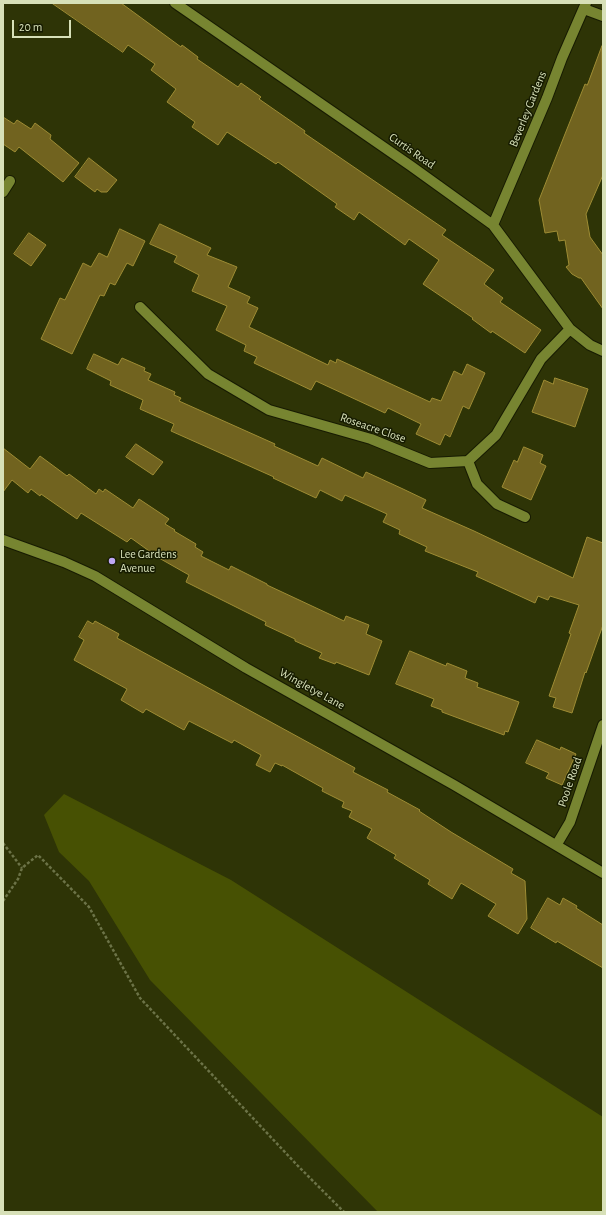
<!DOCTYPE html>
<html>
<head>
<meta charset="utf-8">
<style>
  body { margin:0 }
  #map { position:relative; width:606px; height:1215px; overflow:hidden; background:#2e3406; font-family:"Alegreya Sans",sans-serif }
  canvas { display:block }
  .frame { position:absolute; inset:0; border:4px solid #d7e0b8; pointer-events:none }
  .scale { position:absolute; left:12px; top:20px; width:59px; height:18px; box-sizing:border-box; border:2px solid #d7e0b8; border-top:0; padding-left:5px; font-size:12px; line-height:14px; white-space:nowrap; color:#d7e0b8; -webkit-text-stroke:3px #161b00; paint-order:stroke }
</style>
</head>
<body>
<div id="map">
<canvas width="606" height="1215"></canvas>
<div class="frame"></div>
<div class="scale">20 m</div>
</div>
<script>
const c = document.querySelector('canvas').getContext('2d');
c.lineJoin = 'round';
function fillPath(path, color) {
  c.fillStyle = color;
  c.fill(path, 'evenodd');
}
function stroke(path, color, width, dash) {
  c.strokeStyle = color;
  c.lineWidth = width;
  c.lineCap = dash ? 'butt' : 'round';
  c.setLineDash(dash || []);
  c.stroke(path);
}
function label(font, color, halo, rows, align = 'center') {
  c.font = font + ' "Alegreya Sans",sans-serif';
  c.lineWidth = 3;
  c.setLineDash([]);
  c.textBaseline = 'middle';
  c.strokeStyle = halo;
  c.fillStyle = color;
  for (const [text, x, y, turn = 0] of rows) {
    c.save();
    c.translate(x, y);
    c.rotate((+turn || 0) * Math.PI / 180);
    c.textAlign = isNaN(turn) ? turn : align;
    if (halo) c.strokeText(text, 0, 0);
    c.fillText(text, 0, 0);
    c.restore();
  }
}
const green = new Path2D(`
  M 64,794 L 231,880 L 603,1117 L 603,1212 L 378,1212 L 150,980 L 89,881 L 59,852 L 44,815 Z`);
const building = new Path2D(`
  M 52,3 L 121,3 L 181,47 L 182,45 L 198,57 L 197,59 L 238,87 L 241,83 L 261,97 L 259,99 L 305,131 L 304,133 L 446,230 L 442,235 L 494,270 L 484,284 L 503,298 L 500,302 L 541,330 L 525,353 L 492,331 L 491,333 L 472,319 L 473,318 L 423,284 L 439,260 L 409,239 L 405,245 L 359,212 L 354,220 L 335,207 L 337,204 L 278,162 L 276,164 L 227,132 L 218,145 L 192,127 L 195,122 L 167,102 L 176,89 L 151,70 L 155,64 L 128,45 L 123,52 Z
  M 602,46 L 603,175 L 586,214 L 590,237 L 603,255 L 603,309 L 581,278 L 579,278 L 572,274 L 566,267 L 569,265 L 565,240 L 559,241 L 557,231 L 545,233 L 539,200 L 565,134 L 585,84 L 587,85 Z
  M 3,117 L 14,124 L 17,120 L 31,129 L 35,123 L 51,135 L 50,139 L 79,163 L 63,182 L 19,147 L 15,152 L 3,144 Z
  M 89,158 L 117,180 L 107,192 L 101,192 L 97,189 L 95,192 L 75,177 Z
  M 160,224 L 211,248 L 207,255 L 237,267 L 228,287 L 250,297 L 247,303 L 258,308 L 249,327 L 328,365 L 330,360 L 336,363 L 337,359 L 430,402 L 432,398 L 441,401 L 454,371 L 462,375 L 467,364 L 485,373 L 469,409 L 463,406 L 450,437 L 445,434 L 440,445 L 416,434 L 421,424 L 388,408 L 385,413 L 316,381 L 311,390 L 254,363 L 257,357 L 244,351 L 246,345 L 216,330 L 227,306 L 192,291 L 199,275 L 174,262 L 177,256 L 150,244 Z
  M 120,229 L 145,241 L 133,266 L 127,263 L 115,285 L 110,283 L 104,296 L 100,295 L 72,354 L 41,339 L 60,298 L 65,300 L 83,263 L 91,267 L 99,253 L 107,257 Z
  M 29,233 L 46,245 L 31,266 L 14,254 Z
  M 94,354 L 118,365 L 122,358 L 145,368 L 144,371 L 151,374 L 148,380 L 175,392 L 174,395 L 181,398 L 179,401 L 275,444 L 274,446 L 318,466 L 322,458 L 363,478 L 366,472 L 403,489 L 426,500 L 422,508 L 474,531 L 573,578 L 587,537 L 603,543 L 603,625 L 586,673 L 585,672 L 572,713 L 553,707 L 556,698 L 549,696 L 571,634 L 569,633 L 579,605 L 550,596 L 548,600 L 538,596 L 535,603 L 476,576 L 478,572 L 425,551 L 427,547 L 399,534 L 400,530 L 383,522 L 387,514 L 345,495 L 342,501 L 320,490 L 316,498 L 273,478 L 274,477 L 171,431 L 174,424 L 140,409 L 143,400 L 110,385 L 111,381 L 87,369 Z
  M 555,378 L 588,389 L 575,427 L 532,412 L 544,380 L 553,384 Z
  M 136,444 L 163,462 L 153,475 L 126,457 Z
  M 524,447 L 543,455 L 540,463 L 546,466 L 531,500 L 502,487 L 514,460 L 517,462 Z
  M 3,448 L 30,469 L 40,456 L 67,476 L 69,474 L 96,494 L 99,489 L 103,492 L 105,489 L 133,508 L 139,499 L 169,519 L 165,524 L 175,530 L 174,531 L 196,544 L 195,547 L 203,552 L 201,556 L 229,570 L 231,566 L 267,584 L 267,585 L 344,621 L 346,616 L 369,625 L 366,634 L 382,641 L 369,675 L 336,662 L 335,664 L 319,658 L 322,653 L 295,641 L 295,639 L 265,625 L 266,622 L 186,582 L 189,575 L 159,558 L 131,538 L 127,542 L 81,513 L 77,519 L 41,494 L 40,496 L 31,489 L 28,493 L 12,480 L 3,492 Z
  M 88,621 L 93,624 L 95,621 L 119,634 L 117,638 L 355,768 L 353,772 L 388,790 L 387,792 L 420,810 L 419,811 L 451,832 L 513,869 L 511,873 L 525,881 L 527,919 L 518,934 L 488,916 L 496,904 L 461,883 L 452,899 L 428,884 L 430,880 L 394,858 L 396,855 L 367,838 L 372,829 L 349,817 L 352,811 L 342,807 L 344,802 L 322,791 L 323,788 L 282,765 L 282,766 L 275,763 L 270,772 L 256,765 L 261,755 L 234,740 L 232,743 L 189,721 L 184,730 L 146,709 L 143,713 L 121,700 L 127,689 L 74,660 L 84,640 L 79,637 Z
  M 410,651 L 446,666 L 447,663 L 467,671 L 465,678 L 478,683 L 477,687 L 519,702 L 508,732 L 505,731 L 504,735 L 442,712 L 442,710 L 431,706 L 434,699 L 396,684 Z
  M 537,740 L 560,750 L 561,747 L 576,754 L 562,785 L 546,778 L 549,773 L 526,763 Z
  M 548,898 L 560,905 L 563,898 L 577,906 L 576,908 L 603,925 L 603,968 L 557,941 L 556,943 L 531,928 Z`);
const path = new Path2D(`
  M 3,843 L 22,868
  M 3,901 L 18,879 L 22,868 L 38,855 L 89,907 L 140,998 L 298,1166 L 344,1212`);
const lane = new Path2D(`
  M 584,9 L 603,16
  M 468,461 L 477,484 L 497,504 L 525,517`);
const street = new Path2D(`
  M 175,3 L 411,166 L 493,225 L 570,329 L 590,345 L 603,351
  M 3,192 L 10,181
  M 493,225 L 547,98 L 562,58 L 586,3
  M 140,307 L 208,374 L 269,410 L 371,439 L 430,463 L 468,461 L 496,435 L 541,359 L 570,329
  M 557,844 L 570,822 L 603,725`);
const secondary = new Path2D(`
  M 3,540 L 64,562 L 95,576 L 246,668 L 454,785 L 603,873`);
const markers = [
  [112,561,4,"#bfa8f4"]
];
const streetNames = [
  ["Beverley Gardens",528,109,-68],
  ["Curtis Road",412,151,35],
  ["Roseacre Close",373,428,19],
  ["Wingletye Lane",312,689,29],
  ["Poole Road",570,782,-71]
];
const poiNames = [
  ["Lee Gardens",120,554],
  ["Avenue",120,568]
];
fillPath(green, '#475103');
fillPath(building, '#71631f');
stroke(building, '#9e8c34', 1);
stroke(lane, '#171b02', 12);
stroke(street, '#171b02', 12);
stroke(secondary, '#171b02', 12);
stroke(path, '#6c7347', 2.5, [3, 2]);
stroke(lane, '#778531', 10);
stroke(street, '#778531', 10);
stroke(secondary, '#778531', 10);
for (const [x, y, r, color] of markers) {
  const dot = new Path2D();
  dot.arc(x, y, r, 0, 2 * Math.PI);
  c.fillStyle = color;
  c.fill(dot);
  stroke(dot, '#161b00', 1.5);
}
label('12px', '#d7e0b8', '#161b00', streetNames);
label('12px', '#d7e0b8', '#161b00', poiNames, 'left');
</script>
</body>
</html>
